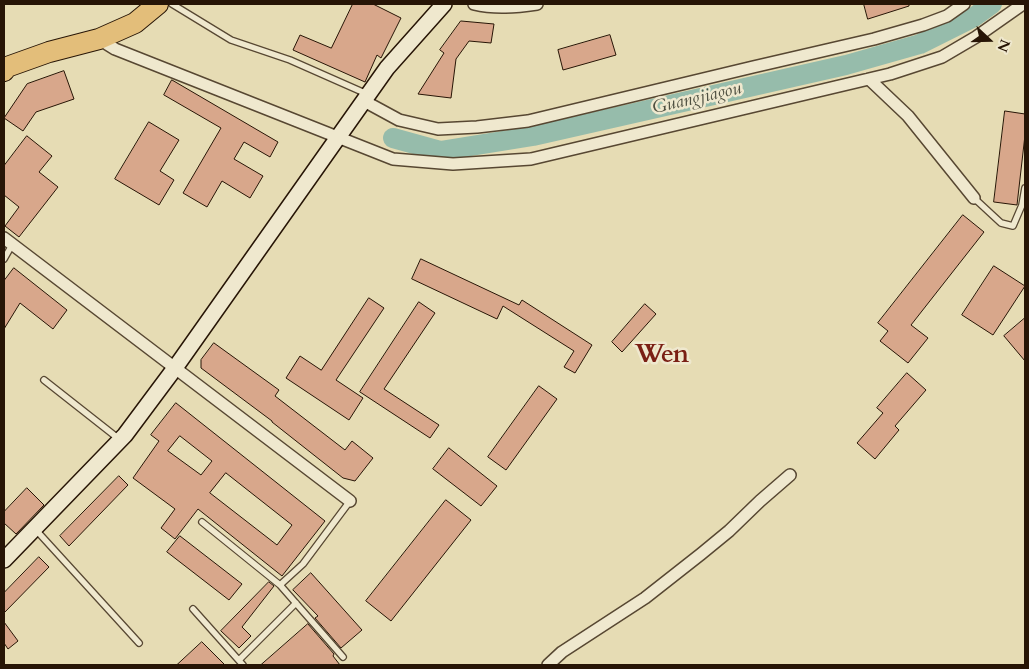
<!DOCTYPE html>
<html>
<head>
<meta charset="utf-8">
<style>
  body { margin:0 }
  #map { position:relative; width:1029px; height:669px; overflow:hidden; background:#e6dcb4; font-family:Cardo,serif }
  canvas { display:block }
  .frame { position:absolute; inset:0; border:5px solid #271506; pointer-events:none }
  .north { position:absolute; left:964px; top:15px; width:50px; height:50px; -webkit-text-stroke:4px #efe8ce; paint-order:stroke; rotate:111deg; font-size:14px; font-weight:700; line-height:20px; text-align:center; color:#271506 }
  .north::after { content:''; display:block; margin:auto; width:18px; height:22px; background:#271506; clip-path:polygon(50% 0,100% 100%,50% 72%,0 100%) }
</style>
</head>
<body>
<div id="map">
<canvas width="1029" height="669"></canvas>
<div class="frame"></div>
<div class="north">N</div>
</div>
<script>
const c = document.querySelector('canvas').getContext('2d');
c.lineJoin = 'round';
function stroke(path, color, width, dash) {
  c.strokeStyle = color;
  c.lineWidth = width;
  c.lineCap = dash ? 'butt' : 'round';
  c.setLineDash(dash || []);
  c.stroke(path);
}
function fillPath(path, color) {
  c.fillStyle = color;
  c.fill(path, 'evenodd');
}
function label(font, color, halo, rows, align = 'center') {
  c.font = font + ' Cardo,serif';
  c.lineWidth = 5;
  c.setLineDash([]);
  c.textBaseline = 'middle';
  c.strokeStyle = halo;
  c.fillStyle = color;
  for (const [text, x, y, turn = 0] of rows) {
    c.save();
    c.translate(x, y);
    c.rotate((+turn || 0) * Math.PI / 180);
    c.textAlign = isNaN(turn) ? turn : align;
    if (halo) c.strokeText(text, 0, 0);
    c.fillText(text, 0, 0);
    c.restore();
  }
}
const river = new Path2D(`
  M 393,138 L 440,151 L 533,136 L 846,65 L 920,44 L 974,17 L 992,4`);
const building = new Path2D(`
  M 353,4 L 373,4 L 401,18 L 381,58 L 377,55 L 365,82 L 293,50 L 300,35 L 331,48 Z
  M 864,4 L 909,4 L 909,6 L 868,19 Z
  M 461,21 L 494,24 L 491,43 L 469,41 L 456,59 L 451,98 L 418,94 L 444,53 L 440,50 Z
  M 610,35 L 616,55 L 563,70 L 558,50 Z
  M 64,71 L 74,99 L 36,112 L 23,131 L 4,118 L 27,84 Z
  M 172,80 L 278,142 L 270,157 L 244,142 L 234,159 L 263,176 L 250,198 L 222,181 L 207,207 L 183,193 L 221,128 L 164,95 Z
  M 1005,111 L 1025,114 L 1025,135 L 1017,205 L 994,202 Z
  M 149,122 L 179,140 L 160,171 L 174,180 L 159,205 L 115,179 Z
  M 27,136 L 52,156 L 39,172 L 58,187 L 19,237 L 5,226 L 19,207 L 4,195 L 4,166 Z
  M 963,215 L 984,232 L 911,325 L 928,338 L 908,363 L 880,341 L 888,331 L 878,323 Z
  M 421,259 L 519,305 L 522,300 L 592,345 L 575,373 L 564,367 L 574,351 L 503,306 L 497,319 L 412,279 Z
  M 994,266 L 1025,286 L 993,335 L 962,315 Z
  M 14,268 L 67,310 L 53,329 L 20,303 L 4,329 L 4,281 Z
  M 369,298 L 384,308 L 336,380 L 363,398 L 349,420 L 286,378 L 300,356 L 321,370 Z
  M 419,302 L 435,313 L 384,389 L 439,425 L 430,438 L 360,392 Z
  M 645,304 L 656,314 L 622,352 L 612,342 Z
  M 1025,318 L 1025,361 L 1004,336 Z
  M 214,343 L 279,390 L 275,396 L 345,450 L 352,441 L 373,458 L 355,481 L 343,478 L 272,422 L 272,421 L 201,368 L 201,360 Z
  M 907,373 L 926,390 L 895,426 L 899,430 L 875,459 L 857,443 L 883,413 L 877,408 Z
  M 539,386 L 557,399 L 506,470 L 488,457 Z
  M 176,403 L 325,521 L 282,576 L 198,509 L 175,539 L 161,528 L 175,509 L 133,478 L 159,441 L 151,435 ZM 180,436 L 212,461 L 201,475 L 168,451 ZM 226,473 L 292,525 L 277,545 L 210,493 Z
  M 449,448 L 497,486 L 481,506 L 433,469 Z
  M 119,476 L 128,485 L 69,546 L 60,536 Z
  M 27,488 L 44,505 L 16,534 L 4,523 L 4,512 Z
  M 446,500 L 471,520 L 391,621 L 366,601 Z
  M 180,536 L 242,584 L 229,600 L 167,552 Z
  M 39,557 L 49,567 L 4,613 L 4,593 Z
  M 311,573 L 362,630 L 341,648 L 315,618 L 318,616 L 293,590 Z
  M 269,582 L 274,586 L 242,627 L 251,636 L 239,648 L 221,631 Z
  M 4,622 L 18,641 L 8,649 L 4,643 Z
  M 308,624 L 334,654 L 333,656 L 340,665 L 261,665 Z
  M 202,642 L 225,665 L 177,665 Z`);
const lane = new Path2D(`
  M 172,4 L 231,40 L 290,60 L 367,94
  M 974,198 L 1001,223 L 1013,226 L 1022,205 L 1025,188
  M 4,259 L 12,245
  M 44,380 L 119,439
  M 202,522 L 280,585 L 343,657
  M 36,530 L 139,643
  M 280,585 L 303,564 L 350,501
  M 193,609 L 243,665
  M 239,660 L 296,603`);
const street = new Path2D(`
  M 474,4 C 495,9 516,7 537,4
  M 99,39 L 115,49 L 393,159 L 453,164 L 531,159 L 890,74 L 942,57 L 976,37 L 1023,4
  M 869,79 L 908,116 L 974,198
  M 364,101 L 399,120 L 438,129 L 477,127 L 528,121 L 753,67 L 874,39 L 923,25 L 947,16 L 964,4
  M 4,238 L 350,501
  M 548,665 L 562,652 L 645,598 L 701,554 L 729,531 L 760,501 L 790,475`);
const secondary = new Path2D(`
  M 4,560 L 125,435 L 175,368 L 387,68 L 444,4`);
const highway = new Path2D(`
  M 4,71 L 7,67 L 49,52 L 99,39 L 135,23 L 158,4`);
const waterNames = [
  ["Guangjiagou",697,99,-13]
];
const townNames = [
  ["Wen",662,356]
];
stroke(river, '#96bcab', 20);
fillPath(building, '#d8a78b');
stroke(building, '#271506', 1);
stroke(lane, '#574732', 8);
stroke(street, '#574732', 14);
stroke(secondary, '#271506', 18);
stroke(highway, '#271506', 22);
stroke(lane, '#efe8ce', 5.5);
stroke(street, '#efe8ce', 11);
stroke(secondary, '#efe8ce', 15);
stroke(highway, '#e3be7a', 20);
label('italic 18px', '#4e4f40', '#efe8ce', waterNames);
label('bold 26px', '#7a1f14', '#efe8ce', townNames);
</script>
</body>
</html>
